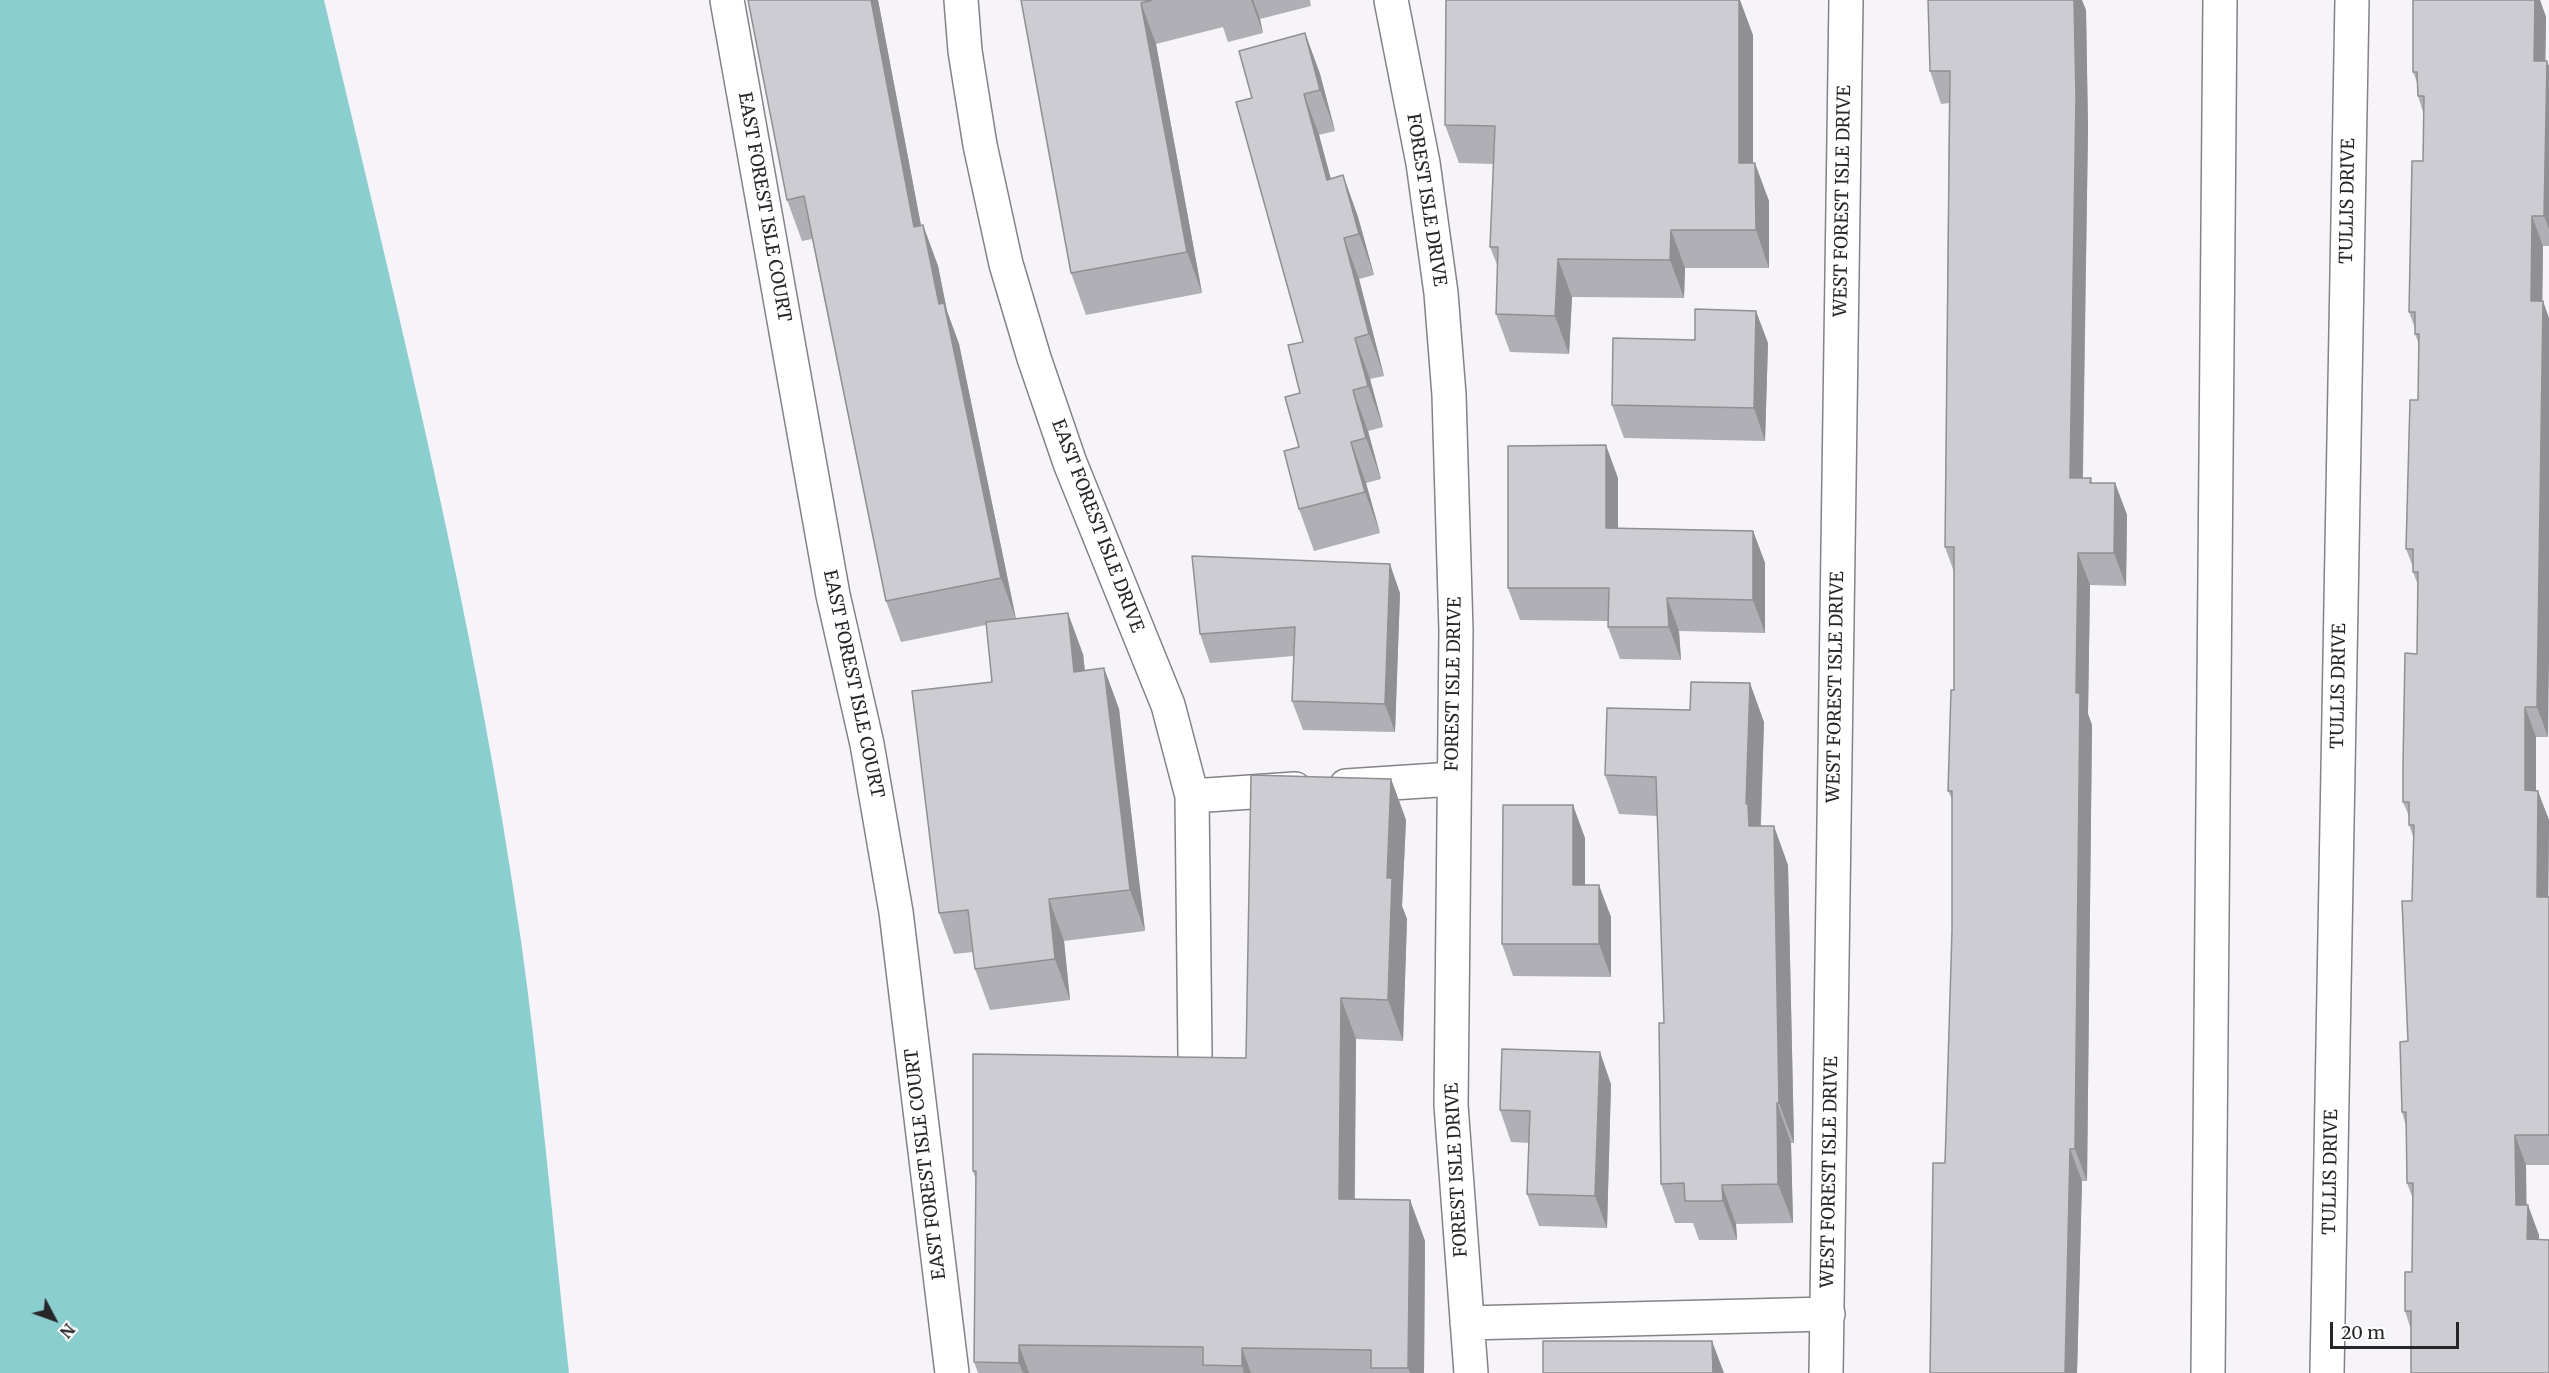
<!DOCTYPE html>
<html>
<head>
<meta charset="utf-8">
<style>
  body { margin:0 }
  #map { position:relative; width:2549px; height:1373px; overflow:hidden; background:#f6f4f9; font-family:Merriweather,serif }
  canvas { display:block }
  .north { position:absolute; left:24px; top:1289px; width:60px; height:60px; -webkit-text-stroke:4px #fff; paint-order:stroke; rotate:131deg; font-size:16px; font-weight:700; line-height:24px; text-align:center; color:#272628 }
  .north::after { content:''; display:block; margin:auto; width:21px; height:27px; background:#272628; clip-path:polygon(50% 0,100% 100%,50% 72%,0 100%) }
  .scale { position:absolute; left:2330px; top:1322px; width:129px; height:27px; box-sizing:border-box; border:3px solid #272628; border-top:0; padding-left:8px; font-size:18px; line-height:21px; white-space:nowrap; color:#272628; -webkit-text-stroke:4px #fff; paint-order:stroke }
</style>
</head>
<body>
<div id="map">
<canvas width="2549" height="1373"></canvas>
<div class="north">N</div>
<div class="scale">20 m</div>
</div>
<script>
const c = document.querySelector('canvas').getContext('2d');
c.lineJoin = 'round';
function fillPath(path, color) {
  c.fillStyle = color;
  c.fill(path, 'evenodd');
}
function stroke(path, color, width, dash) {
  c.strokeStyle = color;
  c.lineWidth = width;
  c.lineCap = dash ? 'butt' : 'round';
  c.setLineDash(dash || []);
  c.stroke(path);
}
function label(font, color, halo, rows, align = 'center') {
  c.font = font + ' Merriweather,serif';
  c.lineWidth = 6;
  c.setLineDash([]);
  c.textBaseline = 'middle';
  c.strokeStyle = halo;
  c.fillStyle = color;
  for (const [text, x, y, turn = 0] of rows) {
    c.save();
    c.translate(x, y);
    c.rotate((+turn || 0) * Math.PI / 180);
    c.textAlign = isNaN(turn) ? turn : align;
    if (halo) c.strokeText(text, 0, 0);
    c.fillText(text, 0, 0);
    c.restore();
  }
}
const water = new Path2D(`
  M 0,0 L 324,0 C 398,312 476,623 521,941 C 541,1084 553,1229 569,1373 L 0,1373 Z`);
const minor = new Path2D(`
  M 727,0 L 833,595 L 867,744 L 896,912 L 952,1373
  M 961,0 L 965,51 L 980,145 L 1006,264 L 1034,358 L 1070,463 L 1168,705 L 1192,796 L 1195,1055
  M 1391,0 L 1423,163 L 1441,293 L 1449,395 L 1456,631 L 1451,1105 L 1471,1373
  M 1346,786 L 1453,779
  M 1192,796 L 1295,789
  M 1467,1323 L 1828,1314
  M 1826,1373 L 1846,0
  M 2208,1373 L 2220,0
  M 2327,1373 L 2352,0`);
const wall = new Path2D(`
  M 878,0 L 921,225 L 923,225 L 938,266 L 947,311 L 959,344 L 1016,619 L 1083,654 L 1085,670 L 1104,668 L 1119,709 L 1145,931 L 1064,941 L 1070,1000 L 990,1010 L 975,969 L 973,952 L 954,954 L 939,913 L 992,682 L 986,625 L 901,642 L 886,601 L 812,239 L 802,241 L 787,200 Z
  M 1021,0 L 1310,0 L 1311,6 L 1260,19 L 1263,33 L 1228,42 L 1223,27 L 1156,44 L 1202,293 L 1086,315 L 1071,273 Z
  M 2413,0 L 2540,0 L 2546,17 L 2545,61 L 2549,66 L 2549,246 L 2543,246 L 2542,301 L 2548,737 L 2536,737 L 2536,791 L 2549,820 L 2548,897 L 2549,897 L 2549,1165 L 2526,1165 L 2526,1205 L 2539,1235 L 2539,1239 L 2411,1330 L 2405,1311 L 2412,1272 L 2413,1199 L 2407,1183 L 2406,1126 L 2402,1112 L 2408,1041 L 2414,839 L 2409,825 L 2409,816 L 2403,802 L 2417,654 L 2418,585 L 2413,572 L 2413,567 L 2406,549 L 2418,400 L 2418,342 L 2415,334 L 2415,328 L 2409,312 L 2423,161 L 2423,112 L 2418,96 L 2418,85 L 2413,72 Z
  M 2086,10 L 2088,128 L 2083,478 L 2091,478 L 2092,483 L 2115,483 L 2127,515 L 2126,586 L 2090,585 L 2088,714 L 2092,725 L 2087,1181 L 2082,1181 L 2077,1373 L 1930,1373 L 1945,1163 L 1952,930 L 1952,799 L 1948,791 L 1954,690 L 1954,572 L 1945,547 L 1949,103 L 1941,104 L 1930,71 Z
  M 1305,33 L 1320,74 L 1335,131 L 1319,135 L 1331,179 L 1343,175 L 1358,217 L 1374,275 L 1359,279 L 1384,376 L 1370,379 L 1383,427 L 1368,431 L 1381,479 L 1366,483 L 1380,533 L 1314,551 L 1299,509 L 1299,447 L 1303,342 L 1252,98 Z
  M 1753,35 L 1753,163 L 1769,201 L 1769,268 L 1685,268 L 1684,298 L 1572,297 L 1569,354 L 1510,352 L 1496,314 L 1498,267 L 1490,247 L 1494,164 L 1459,163 L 1445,125 Z
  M 1695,340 L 1768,343 L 1765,441 L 1624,438 L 1612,405 Z
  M 1618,478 L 1618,528 L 1753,531 L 1765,563 L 1765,633 L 1679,631 L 1681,660 L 1620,659 L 1608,627 L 1609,621 L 1520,620 L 1508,588 Z
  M 1400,593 L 1395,732 L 1303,730 L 1292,701 L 1294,656 L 1210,663 L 1200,634 Z
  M 1764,722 L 1761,826 L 1788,865 L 1794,1143 L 1791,1143 L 1793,1223 L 1736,1224 L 1737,1240 L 1699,1240 L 1693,1223 L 1675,1223 L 1661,1184 L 1664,1023 L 1658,816 L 1619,814 L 1605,775 Z
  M 1391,779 L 1406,820 L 1402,906 L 1407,919 L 1403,1041 L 1356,1039 L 1355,1199 L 1410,1200 L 1425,1241 L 1424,1373 L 978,1373 L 974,1362 L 976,1180 L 973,1171 L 1246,1058 Z
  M 1585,838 L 1585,885 L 1611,917 L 1611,977 L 1513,976 L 1502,944 Z
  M 1611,1084 L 1607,1228 L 1539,1226 L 1527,1194 L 1529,1143 L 1511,1142 L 1500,1110 Z`);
const shadedWall = new Path2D(`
  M 871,0 L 878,0 L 929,268 L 914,227 Z
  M 1251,0 L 1253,0 L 1260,19 L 1263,33 Z
  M 1739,0 L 1740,0 L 1753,35 L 1753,201 L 1739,163 Z
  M 2074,0 L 2082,0 L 2086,10 L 2088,128 L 2082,510 L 2070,478 Z
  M 2535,0 L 2540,0 L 2546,17 L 2545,90 L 2534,61 Z
  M 1141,3 L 1156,44 L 1202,293 L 1187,252 Z
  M 1305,33 L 1320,74 L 1335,131 L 1320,90 Z
  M 2547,61 L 2549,66 L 2549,229 L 2544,216 Z
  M 1304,94 L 1319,135 L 1342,221 L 1327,180 Z
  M 1755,163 L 1769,201 L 1769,268 L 1756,230 Z
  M 1343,175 L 1358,217 L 1374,275 L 1359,234 Z
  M 2532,216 L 2543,246 L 2542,331 L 2531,301 Z
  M 923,225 L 938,266 L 947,311 L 959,344 L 1016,619 L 1001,578 L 939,304 Z
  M 1671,230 L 1685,268 L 1684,298 L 1670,260 Z
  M 1344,238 L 1359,279 L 1384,376 L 1369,334 Z
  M 1558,259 L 1572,297 L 1569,354 L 1555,316 Z
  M 2543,301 L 2549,318 L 2549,660 L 2548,737 L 2537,707 Z
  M 1756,311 L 1768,343 L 1765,441 L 1754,408 Z
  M 1355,338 L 1370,379 L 1383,427 L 1368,386 Z
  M 1353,390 L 1368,431 L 1381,479 L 1366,438 Z
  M 1351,442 L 1366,483 L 1380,533 L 1365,492 Z
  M 1606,445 L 1618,478 L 1618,561 L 1606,528 Z
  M 2115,483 L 2127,515 L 2126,586 L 2114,553 Z
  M 1753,531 L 1765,563 L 1765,633 L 1753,600 Z
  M 2078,553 L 2090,585 L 2088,714 L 2092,725 L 2087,1181 L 2075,1149 L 2076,693 Z
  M 1390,564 L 1400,593 L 1395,732 L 1385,704 Z
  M 1667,598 L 1679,631 L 1681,660 L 1669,627 Z
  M 1068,613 L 1083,654 L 1089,713 L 1074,672 Z
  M 1104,668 L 1119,709 L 1145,931 L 1130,890 Z
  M 1750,683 L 1764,722 L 1760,838 L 1749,826 L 1746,804 Z
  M 2525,707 L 2536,737 L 2536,820 L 2525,790 Z
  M 1391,779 L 1406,820 L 1402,906 L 1407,919 L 1403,1041 L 1388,1000 L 1387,878 Z
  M 2538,791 L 2549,820 L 2548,927 L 2537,897 Z
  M 1573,805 L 1585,838 L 1585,917 L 1573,885 Z
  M 1774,826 L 1788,865 L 1794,1143 L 1779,1103 Z
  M 1599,885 L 1611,917 L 1611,977 L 1599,944 Z
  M 1049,899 L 1064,941 L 1070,1000 L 1055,959 Z
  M 1341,998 L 1356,1039 L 1354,1240 L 1339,1199 Z
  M 1600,1052 L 1611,1084 L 1607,1228 L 1595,1196 Z
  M 1777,1103 L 1791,1143 L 1793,1223 L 1778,1184 Z
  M 2515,1135 L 2526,1165 L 2527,1235 L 2516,1205 Z
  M 2070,1149 L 2082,1181 L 2077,1373 L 2065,1373 Z
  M 1722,1185 L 1736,1224 L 1737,1240 L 1723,1201 Z
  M 1410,1200 L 1425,1241 L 1424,1373 L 1410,1373 L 1408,1368 Z
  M 2528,1205 L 2539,1235 L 2538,1269 L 2527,1239 Z
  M 1712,1341 L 1724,1373 L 1713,1373 Z
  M 1019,1345 L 1029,1373 L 1023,1373 L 1019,1363 Z
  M 1242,1348 L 1251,1373 L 1244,1373 L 1242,1366 Z`);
const building = new Path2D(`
  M 748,0 L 871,0 L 914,227 L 923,225 L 939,304 L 944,303 L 1001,578 L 886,601 L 804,196 L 787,200 Z
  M 1021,0 L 1152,0 L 1141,3 L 1187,252 L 1071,273 Z
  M 1446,0 L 1739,0 L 1739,163 L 1755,163 L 1756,230 L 1671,230 L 1670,260 L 1558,259 L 1555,316 L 1496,314 L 1498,247 L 1490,247 L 1495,126 L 1445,125 Z
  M 1928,0 L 2074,0 L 2076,96 L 2070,478 L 2091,478 L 2090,483 L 2115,483 L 2114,553 L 2078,553 L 2076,693 L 2080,693 L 2075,1149 L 2070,1149 L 2065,1373 L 1930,1373 L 1933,1163 L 1945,1163 L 1952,930 L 1952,791 L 1948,791 L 1951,690 L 1954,690 L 1954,547 L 1945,547 L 1950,71 L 1930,71 Z
  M 2413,0 L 2535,0 L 2534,61 L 2547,61 L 2544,216 L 2532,216 L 2531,301 L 2543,301 L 2537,707 L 2525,707 L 2525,790 L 2538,791 L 2537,897 L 2549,897 L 2549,1135 L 2515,1135 L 2516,1205 L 2528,1205 L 2527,1239 L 2549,1240 L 2549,1373 L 2411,1373 L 2411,1311 L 2405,1311 L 2405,1272 L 2412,1272 L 2413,1183 L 2407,1183 L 2406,1112 L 2402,1112 L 2400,1042 L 2408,1041 L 2402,901 L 2412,901 L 2414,825 L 2409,825 L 2409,802 L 2403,802 L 2403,764 L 2405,653 L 2417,654 L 2418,572 L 2413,572 L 2413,549 L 2406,549 L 2410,400 L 2418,400 L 2419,334 L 2415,334 L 2415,312 L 2409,312 L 2412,161 L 2423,161 L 2424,96 L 2418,96 L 2417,72 L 2413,72 Z
  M 1305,33 L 1320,90 L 1304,94 L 1327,180 L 1343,175 L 1359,234 L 1344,238 L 1369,334 L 1355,338 L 1368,386 L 1353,390 L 1366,438 L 1351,442 L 1365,492 L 1299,509 L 1284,451 L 1299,447 L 1285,397 L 1300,393 L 1288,345 L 1303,342 L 1236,102 L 1252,98 L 1239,51 Z
  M 1695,309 L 1756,311 L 1754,408 L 1612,405 L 1613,338 L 1695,340 Z
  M 1606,445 L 1606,528 L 1753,531 L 1753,600 L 1667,598 L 1669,627 L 1608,627 L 1609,588 L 1508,588 L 1508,446 Z
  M 1192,556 L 1390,564 L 1385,704 L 1292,701 L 1295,627 L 1200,634 Z
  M 1068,613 L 1074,672 L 1104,668 L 1130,890 L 1049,899 L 1055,959 L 975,969 L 968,910 L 939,913 L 912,691 L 992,682 L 986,622 Z
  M 1691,682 L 1750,683 L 1746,804 L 1748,804 L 1749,826 L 1774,826 L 1779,1103 L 1777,1103 L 1778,1184 L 1722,1185 L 1723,1201 L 1685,1201 L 1684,1183 L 1661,1184 L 1659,1023 L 1664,1023 L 1656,777 L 1605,775 L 1607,708 L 1690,710 Z
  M 1251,775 L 1391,779 L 1387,878 L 1392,878 L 1388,1000 L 1341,998 L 1339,1199 L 1410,1200 L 1408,1368 L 1371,1368 L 1371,1350 L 1242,1348 L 1242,1366 L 1203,1365 L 1203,1347 L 1019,1345 L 1019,1363 L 974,1362 L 976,1171 L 973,1171 L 973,1054 L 1246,1058 Z
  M 1503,805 L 1573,805 L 1573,885 L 1599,885 L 1599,944 L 1502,944 Z
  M 1502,1049 L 1600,1052 L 1595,1196 L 1527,1194 L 1530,1111 L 1500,1110 Z
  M 1543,1341 L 1712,1341 L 1713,1373 L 1543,1373 Z`);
const streetNames = [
  ["FOREST ISLE DRIVE",1426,200,81],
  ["WEST FOREST ISLE DRIVE",1843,201,-89],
  ["TULLIS DRIVE",2348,201,-89],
  ["EAST FOREST ISLE COURT",764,207,80],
  ["EAST FOREST ISLE DRIVE",1097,526,69],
  ["EAST FOREST ISLE COURT",853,684,78],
  ["FOREST ISLE DRIVE",1454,684,-89],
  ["TULLIS DRIVE",2339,686,-89],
  ["WEST FOREST ISLE DRIVE",1836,687,-89],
  ["EAST FOREST ISLE COURT",926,1164,-97],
  ["FOREST ISLE DRIVE",1457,1170,-93],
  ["WEST FOREST ISLE DRIVE",1830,1172,-89],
  ["TULLIS DRIVE",2331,1172,-89]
];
fillPath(water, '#8aced0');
stroke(minor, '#848287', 36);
stroke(minor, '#fff', 33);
fillPath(wall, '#b0afb5');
fillPath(shadedWall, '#908f93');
fillPath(building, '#cdccd2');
stroke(building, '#908f93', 1.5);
label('18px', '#272628', '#fff', streetNames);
</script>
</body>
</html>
